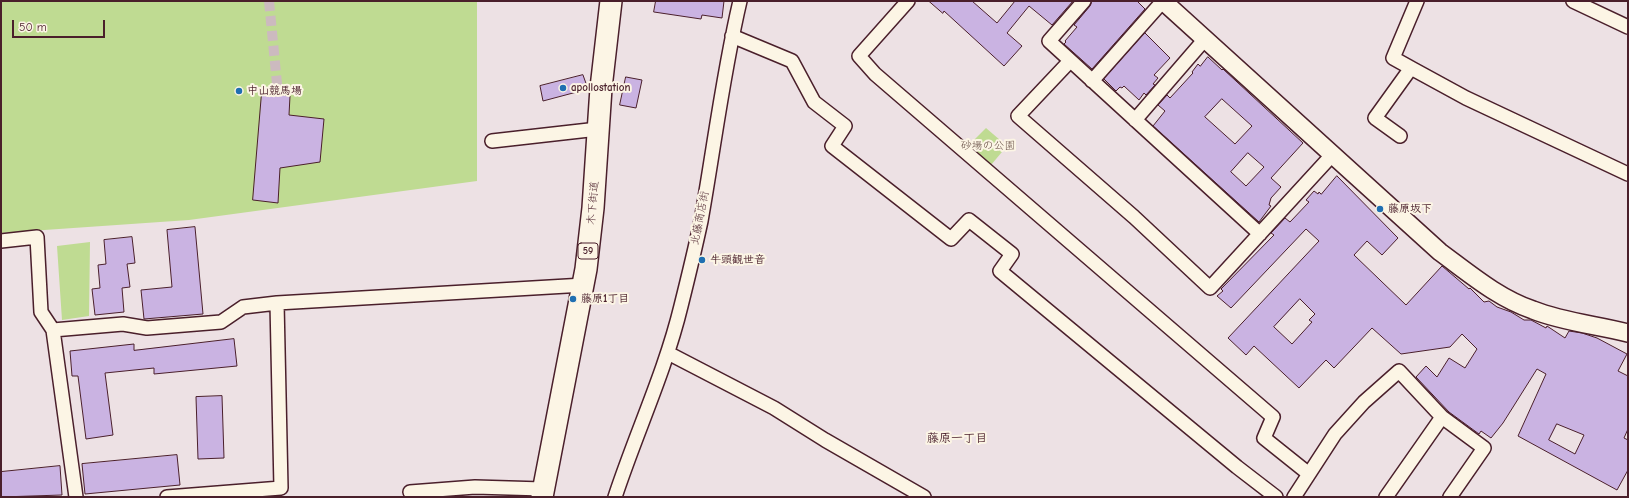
<!DOCTYPE html>
<html>
<head>
<meta charset="utf-8">
<style>
  body { margin:0 }
  #map { position:relative; width:1629px; height:498px; overflow:hidden; background:#ede1e4; font-family:"Comic Neue",sans-serif }
  canvas { display:block }
  .frame { position:absolute; inset:0; border:2px solid #4a1f2b; pointer-events:none }
  .scale { position:absolute; left:12px; top:20px; width:93px; height:18px; box-sizing:border-box; border:2px solid #4a1f2b; border-top:0; padding-left:5px; font-size:12px; line-height:14px; white-space:nowrap; color:#4a1f2b; -webkit-text-stroke:3px #fcf5e5; paint-order:stroke }
</style>
</head>
<body>
<div id="map">
<canvas width="1629" height="498"></canvas>
<div class="frame"></div>
<div class="scale">50 m</div>
</div>
<script>
const c = document.querySelector('canvas').getContext('2d');
c.lineJoin = 'round';
function fillPath(path, color) {
  c.fillStyle = color;
  c.fill(path, 'evenodd');
}
function stroke(path, color, width, dash) {
  c.strokeStyle = color;
  c.lineWidth = width;
  c.lineCap = dash ? 'butt' : 'round';
  c.setLineDash(dash || []);
  c.stroke(path);
}
function label(font, color, halo, rows, align = 'center') {
  c.font = font + ' "Comic Neue","Klee One",sans-serif';
  c.lineWidth = 4;
  c.setLineDash([]);
  c.textBaseline = 'middle';
  c.strokeStyle = halo;
  c.fillStyle = color;
  for (const [text, x, y, turn = 0] of rows) {
    c.save();
    c.translate(x, y);
    c.rotate((+turn || 0) * Math.PI / 180);
    c.textAlign = isNaN(turn) ? turn : align;
    if (halo) c.strokeText(text, 0, 0);
    c.fillText(text, 0, 0);
    c.restore();
  }
}
const green = new Path2D(`
  M 1,1 L 477,1 L 477,181 L 189,220 L 1,233 Z
  M 986,128 L 1007,146 L 991,165 L 969,145 Z
  M 90,242 L 89,316 L 62,320 L 57,246 Z`);
const building = new Path2D(`
  M 656,1 L 724,1 L 722,18 L 702,15 L 701,19 L 654,12 Z
  M 929,1 L 972,1 L 997,23 L 1015,1 L 1073,1 L 1052,25 L 1029,6 L 1007,33 L 1022,46 L 1004,66 L 944,11 L 943,13 Z
  M 1092,1 L 1137,1 L 1145,9 L 1092,69 L 1064,44 L 1066,42 L 1065,41 L 1077,27 L 1074,25 L 1090,6 Z
  M 1145,33 L 1170,58 L 1154,75 L 1158,78 L 1153,84 L 1155,85 L 1146,95 L 1144,93 L 1139,100 L 1124,86 L 1122,88 L 1120,87 L 1116,91 L 1104,79 Z
  M 1208,57 L 1222,70 L 1223,69 L 1303,143 L 1271,178 L 1281,187 L 1271,198 L 1269,205 L 1271,206 L 1259,222 L 1153,126 L 1165,111 L 1158,105 L 1167,95 L 1170,98 L 1193,73 L 1192,72 L 1198,64 L 1200,66 ZM 1222,99 L 1252,126 L 1235,144 L 1205,117 ZM 1248,153 L 1264,167 L 1246,186 L 1231,172 Z
  M 583,75 L 588,89 L 543,101 L 540,86 Z
  M 626,77 L 642,80 L 636,108 L 620,105 Z
  M 262,92 L 290,96 L 289,115 L 324,119 L 320,162 L 280,168 L 278,203 L 253,200 Z
  M 1337,176 L 1398,238 L 1382,255 L 1367,241 L 1354,255 L 1406,305 L 1442,266 L 1469,289 L 1470,288 L 1484,302 L 1489,301 L 1497,307 L 1511,312 L 1524,320 L 1531,320 L 1546,328 L 1547,326 L 1565,338 L 1569,331 L 1582,333 L 1597,338 L 1627,354 L 1618,371 L 1628,376 L 1628,429 L 1624,438 L 1628,440 L 1628,470 L 1617,490 L 1518,436 L 1546,374 L 1537,369 L 1503,423 L 1491,438 L 1481,431 L 1479,434 L 1449,412 L 1416,377 L 1426,366 L 1437,377 L 1449,358 L 1465,368 L 1477,349 L 1462,334 L 1450,347 L 1401,354 L 1372,328 L 1334,368 L 1326,360 L 1299,388 L 1254,346 L 1246,355 L 1228,338 L 1319,241 L 1306,229 L 1231,308 L 1217,296 L 1223,291 L 1221,289 L 1274,235 L 1271,233 L 1285,218 L 1290,222 L 1309,202 L 1306,200 L 1314,191 L 1318,194 L 1319,192 L 1321,194 ZM 1300,299 L 1315,314 L 1309,320 L 1312,322 L 1292,344 L 1274,327 ZM 1557,424 L 1584,435 L 1575,454 L 1549,440 Z
  M 195,227 L 203,314 L 144,319 L 141,290 L 172,287 L 167,230 Z
  M 132,237 L 135,263 L 127,264 L 130,287 L 122,288 L 124,312 L 95,315 L 92,289 L 100,288 L 98,265 L 106,264 L 104,240 Z
  M 234,339 L 237,366 L 154,374 L 154,368 L 105,373 L 113,435 L 86,439 L 78,376 L 72,376 L 70,351 L 134,344 L 134,350 Z
  M 222,396 L 224,458 L 198,459 L 196,397 Z
  M 177,455 L 180,485 L 85,494 L 82,464 Z
  M 60,466 L 62,495 L 1,497 L 1,472 Z`);
const pedestrianTunnel = new Path2D(`
  M 269,1 L 278,94`);
const minor = new Path2D(`
  M 908,1 L 859,56 L 875,74 L 1273,417 L 1264,438 L 1309,474
  M 1084,1 L 1049,41 L 1260,234
  M 1573,1 L 1628,27
  M 732,36 L 792,61 L 814,102 L 845,126 L 832,146 L 951,239 L 969,220 L 1012,254 L 1000,271 L 1237,467 L 1276,497
  M 1070,61 L 1018,116 L 1134,217 L 1210,288 L 1333,154
  M 1411,68 L 1466,98 L 1628,174
  M 1092,81 L 1163,1
  M 1135,120 L 1205,39
  M 1400,136 L 1375,118 L 1411,68 L 1393,58 L 1417,1
  M 492,141 L 598,129
  M 1,241 L 37,237 L 41,312 L 53,330 L 76,497
  M 53,330 L 123,324 L 147,328 L 221,322 L 243,307 L 277,303 L 584,285
  M 668,353 L 774,408 L 825,440 L 924,497
  M 410,492 L 475,487 L 543,489
  M 167,497 L 281,488 L 277,303
  M 615,497 C 636,433 665,372 681,306 C 688,278 695,249 701,221 C 714,148 723,73 740,1
  M 1294,497 L 1335,434 L 1364,402 L 1399,371 L 1442,417 L 1484,448 L 1450,497
  M 1386,497 L 1442,417`);
const tertiary = new Path2D(`
  M 1163,1 L 1440,252 C 1470,274 1498,298 1533,310 C 1563,322 1597,325 1628,333`);
const primary = new Path2D(`
  M 542,497 L 586,269 L 593,208 L 601,88 L 611,1`);
const markers = [
  [563,88,4,"#1f6fb2"],
  [239,91,4,"#1f6fb2"],
  [1380,209,4,"#1f6fb2"],
  [702,260,4,"#1f6fb2"],
  [573,299,4,"#1f6fb2"]
];
const shields = [
  [588,251,20]
];
const shieldNames = [
  ["59",588,251]
];
const poiNames = [
  ["apollostation",571,88],
  ["中山競馬場",247,91],
  ["藤原坂下",1388,209],
  ["牛頭観世音",710,260],
  ["藤原1丁目",581,299]
];
const parkNames = [
  ["砂場の公園",988,146]
];
const streetNames = [
  ["木下街道",593,203,-85],
  ["北藤商店街",700,218,-79]
];
const neighbourhoodNames = [
  ["藤原一丁目",957,439]
];
fillPath(green, '#bfdb92');
fillPath(building, '#cab3e2');
stroke(building, '#4a1f2b', 1);
stroke(pedestrianTunnel, '#ccbabf', 10, [10, 5]);
stroke(minor, '#4a1f2b', 16);
stroke(tertiary, '#4a1f2b', 20);
stroke(primary, '#4a1f2b', 24);
stroke(minor, '#fcf5e5', 13);
stroke(tertiary, '#fcf5e5', 17);
stroke(primary, '#fcf5e5', 21);
for (const [x, y, r, color] of markers) {
  const dot = new Path2D();
  dot.arc(x, y, r, 0, 2 * Math.PI);
  c.fillStyle = color;
  c.fill(dot);
  stroke(dot, '#fcf5e5', 1.5);
}
for (const [x, y, w] of shields) {
  const box = new Path2D();
  box.roundRect(x - w / 2, y - 8, w, 16, 3);
  c.fillStyle = '#fcf5e5';
  c.fill(box);
  stroke(box, '#4a1f2b', 1);
}
label('bold 10px', '#4a1f2b', null, shieldNames);
label('bold 11px', '#4a1f2b', '#fcf5e5', poiNames, 'left');
label('11px', '#674e45', '#fcf5e5', parkNames);
label('11px', '#4a1f2b', '#fcf5e5', streetNames);
label('bold 12px', '#4a1f2b', '#fcf5e5', neighbourhoodNames);
</script>
</body>
</html>
